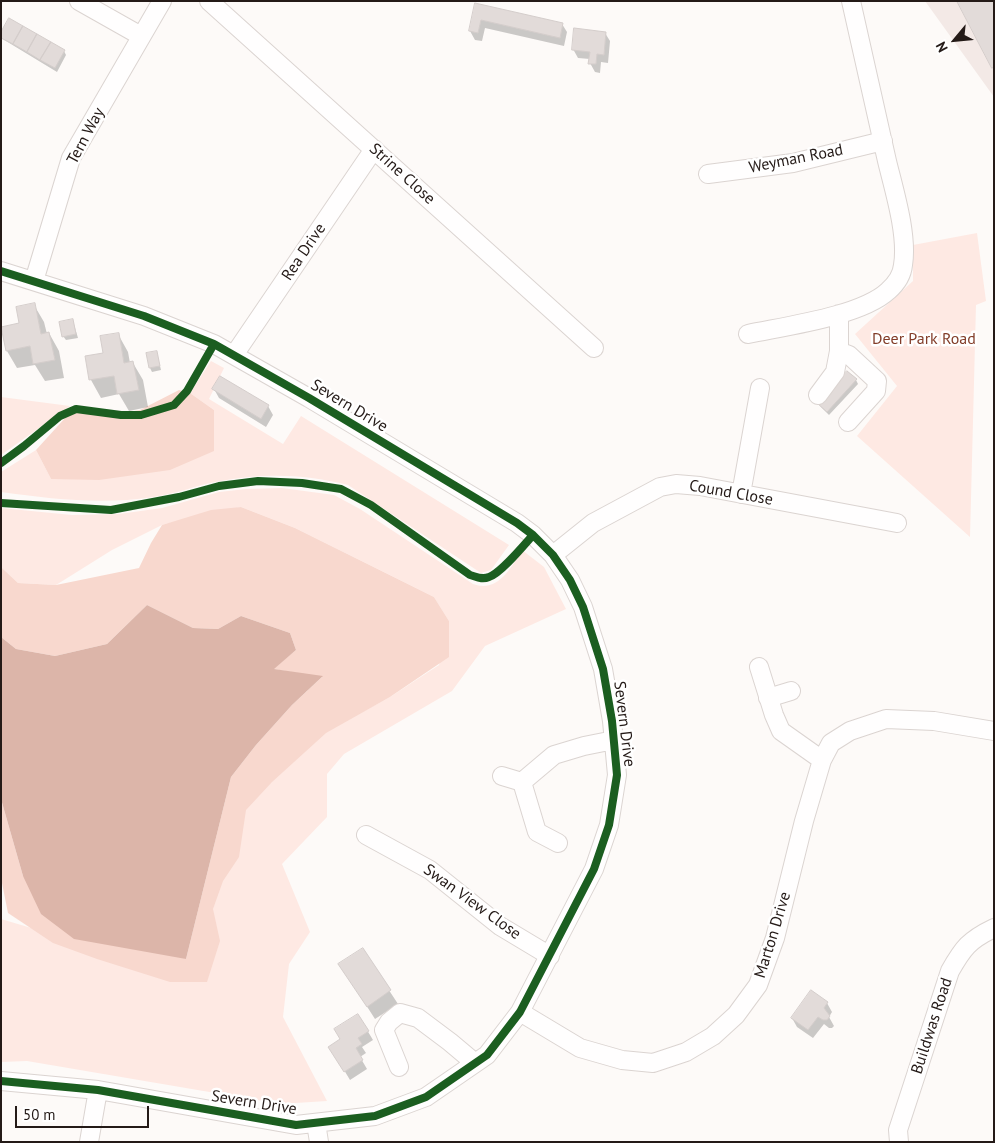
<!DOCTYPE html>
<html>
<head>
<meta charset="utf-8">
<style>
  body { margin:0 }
  #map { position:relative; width:995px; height:1143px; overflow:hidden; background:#fdfaf8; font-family:"PT Sans",sans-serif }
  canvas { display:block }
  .frame { position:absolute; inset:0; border:2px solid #241a17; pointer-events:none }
  .north { position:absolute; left:930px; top:15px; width:50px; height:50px; -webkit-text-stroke:4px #fff; paint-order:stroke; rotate:242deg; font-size:14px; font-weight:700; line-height:20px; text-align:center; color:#241a17 }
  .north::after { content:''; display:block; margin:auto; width:18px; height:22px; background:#241a17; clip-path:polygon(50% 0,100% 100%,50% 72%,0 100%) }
  .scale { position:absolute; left:15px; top:1106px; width:134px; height:22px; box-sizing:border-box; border:2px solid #241a17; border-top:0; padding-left:6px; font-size:15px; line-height:18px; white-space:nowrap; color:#241a17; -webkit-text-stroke:4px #fff; paint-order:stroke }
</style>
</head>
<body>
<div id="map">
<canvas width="995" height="1143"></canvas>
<div class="frame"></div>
<div class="north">N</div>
<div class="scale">50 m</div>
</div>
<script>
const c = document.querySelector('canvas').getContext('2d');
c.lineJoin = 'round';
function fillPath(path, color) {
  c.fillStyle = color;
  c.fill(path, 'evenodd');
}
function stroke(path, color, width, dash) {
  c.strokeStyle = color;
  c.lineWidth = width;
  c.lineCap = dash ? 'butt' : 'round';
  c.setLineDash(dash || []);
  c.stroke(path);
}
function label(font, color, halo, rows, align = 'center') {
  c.font = font + ' "PT Sans",sans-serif';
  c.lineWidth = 5;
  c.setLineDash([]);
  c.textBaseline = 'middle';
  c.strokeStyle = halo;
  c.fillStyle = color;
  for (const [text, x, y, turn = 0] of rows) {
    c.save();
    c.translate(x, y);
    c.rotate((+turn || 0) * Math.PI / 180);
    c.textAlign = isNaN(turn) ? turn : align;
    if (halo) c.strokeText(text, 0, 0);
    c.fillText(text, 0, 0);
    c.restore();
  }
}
const built = new Path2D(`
  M 925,1 L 994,1 L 994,98 L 994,97 Z`);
const green = new Path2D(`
  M 977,233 L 986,301 L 976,305 L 970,537 L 857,436 L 897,386 L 855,334 L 913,281 L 913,245 Z
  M 211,361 L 224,368 L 209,399 L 283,444 L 301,416 L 509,545 L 491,570 L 481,573 L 348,485 C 304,474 265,473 220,481 C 197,485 176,494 153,497 C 102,505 52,499 1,492 L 1,472 L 36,450 L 51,479 L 214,410 L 190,393 Z
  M 1,397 L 70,406 L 1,455 Z
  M 282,488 L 334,495 L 360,509 L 473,584 C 498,593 511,568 522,550 L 544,567 L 566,609 L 485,646 L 452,691 L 344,754 L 327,774 L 327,817 L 282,864 L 310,932 L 289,964 L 283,1017 L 327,1101 L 280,1104 L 27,1061 L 1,1062 L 1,919 L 193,976 L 242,777 L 390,697 L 439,665 L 449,621 L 434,597 L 295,528 L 241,507 L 185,519 L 162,525 L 112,550 L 56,585 L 18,583 L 1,567 L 1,508 L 72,515 L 119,514 L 162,508 L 219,492 L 246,489 Z`);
const forest = new Path2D(`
  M 179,390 L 190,393 L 214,410 L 214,451 L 170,470 L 99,480 L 51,479 L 36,450 L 76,406 L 123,413 L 140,410 Z
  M 241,507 L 295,528 L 434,597 L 449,621 L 449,657 L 390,697 L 326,733 L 272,782 L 246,810 L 239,857 L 223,881 L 213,909 L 220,941 L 207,982 L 170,982 L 97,959 L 53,943 L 8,913 L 1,878 L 1,799 L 23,876 L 186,959 L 231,777 L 256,745 L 292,705 L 322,677 L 273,669 L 296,650 L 290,633 L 241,616 L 218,629 L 193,628 L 147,605 L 107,644 L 55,656 L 16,649 L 1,637 L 1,567 L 18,583 L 56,585 L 139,568 L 151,543 L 162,525 L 211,510 Z`);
const water = new Path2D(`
  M 147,605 L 193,628 L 218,629 L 241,616 L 290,633 L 296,650 L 274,669 L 323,676 L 292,705 L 256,745 L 231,777 L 186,959 L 74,939 L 41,914 L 23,876 L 1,799 L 1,637 L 16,649 L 55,656 L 107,644 Z`);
const shadow = new Path2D(`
  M 476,5 L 562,24 L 567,32 L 564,46 L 485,28 L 482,41 L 475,40 L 470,31 Z
  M 605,33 L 610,41 L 608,63 L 601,62 L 600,73 L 595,72 L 590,63 L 590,59 L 578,58 L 573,49 Z
  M 1,38 L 64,51 L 66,55 L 57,72 Z
  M 34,305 L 44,322 L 47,334 L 49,333 L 59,351 L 64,378 L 45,381 L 35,365 L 17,368 L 7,351 L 21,324 Z
  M 73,321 L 78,338 L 66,340 L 63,336 Z
  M 118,334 L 128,352 L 130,363 L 133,363 L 143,380 L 148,407 L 129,411 L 119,394 L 101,398 L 91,380 L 86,357 L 104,354 Z
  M 157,353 L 161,370 L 152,372 L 150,368 Z
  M 856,380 L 858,384 L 829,415 L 821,407 L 819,404 Z
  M 214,389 L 268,406 L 273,415 L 266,427 L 219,398 Z
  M 362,949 L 398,1004 L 375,1019 L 348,977 Z
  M 827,1003 L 832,1012 L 829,1017 L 834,1026 L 832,1028 L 829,1028 L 824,1024 L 813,1038 L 797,1027 L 792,1018 Z
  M 358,1015 L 373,1040 L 362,1047 L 366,1053 L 360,1057 L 367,1069 L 350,1080 L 335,1055 L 341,1040 Z`);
const building = new Path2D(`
  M 957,1 L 994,1 L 994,67 L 992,68 Z
  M 475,3 L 563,23 L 560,38 L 481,20 L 478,33 L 469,31 Z
  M 9,18 L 23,26 L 13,44 L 1,38 L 1,32 Z
  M 23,26 L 37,34 L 27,52 L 13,44 Z
  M 574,28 L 606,32 L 604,55 L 597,54 L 596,64 L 588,64 L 590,52 L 572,50 Z
  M 37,34 L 51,42 L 40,60 L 27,52 Z
  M 51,42 L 65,50 L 55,68 L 40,60 Z
  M 35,303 L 41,334 L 49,332 L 55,360 L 33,364 L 30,346 L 6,351 L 1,327 L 19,323 L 16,307 Z
  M 73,319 L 76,334 L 62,337 L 59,322 Z
  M 119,333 L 124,363 L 133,361 L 139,390 L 117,394 L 114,376 L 89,380 L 85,356 L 103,353 L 100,336 Z
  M 157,351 L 160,366 L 149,368 L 146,353 Z
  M 847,371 L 857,379 L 827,412 L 817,403 Z
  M 220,376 L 269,405 L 261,419 L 212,389 Z
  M 363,948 L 391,990 L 367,1007 L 338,964 Z
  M 811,990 L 828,1002 L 824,1008 L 830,1016 L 827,1020 L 823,1020 L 818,1017 L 808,1030 L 791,1018 Z
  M 358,1014 L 369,1031 L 358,1038 L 362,1044 L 356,1048 L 363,1060 L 344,1072 L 328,1047 L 340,1039 L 334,1029 Z`);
const minor = new Path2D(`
  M 79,1 L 141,36
  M 209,1 L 594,348
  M 708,174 L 793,163 L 883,141
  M 1,271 L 144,316 L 214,344 L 309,398 L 517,523 L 533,535 L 553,555 L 570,580 L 583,607 L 603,669 L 612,721 L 617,775 L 609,825 L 594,869 L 520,1012 L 487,1055 L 426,1097 L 375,1116 L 296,1125 L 98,1090 L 1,1081
  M 34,281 L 71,158 L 162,1
  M 748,334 C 786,326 861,316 888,291 C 896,284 902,276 903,265 C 908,235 894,190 887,161 C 875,108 863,54 851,1
  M 839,351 L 849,355 L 877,381 L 876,391 L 848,422
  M 234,355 L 374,149
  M 818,395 L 835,372 L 839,351 L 839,314
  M 741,494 L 760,388
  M 553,555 L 593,523 L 660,487 L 676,484 L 700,486 L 897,523
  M 759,667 L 774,715 L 781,731 L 822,760
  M 768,698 L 791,691
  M 502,776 L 522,782
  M 366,835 L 430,870 L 500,926 L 550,956
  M 558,843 L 537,832 L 522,782 L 554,755 L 584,746 L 614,740
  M 520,1012 L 580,1048 L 622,1060 L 653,1063 L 686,1052 L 713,1036 L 736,1015 L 758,985 L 775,938 L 804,821 L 822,760 L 831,743 L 850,731 L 886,719 L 934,721 L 994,731
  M 399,1067 L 384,1030 L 389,1022 L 400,1013 L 418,1018 L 450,1042 L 475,1063
  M 316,1123 L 319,1142
  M 89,1142 L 98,1090
  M 899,1142 L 898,1130 L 950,971 C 963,948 969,940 994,928`);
const cycleway = new Path2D(`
  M 1,271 L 144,316 L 214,344 L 309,398 L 517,523 L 533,535 L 553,555 L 570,580 L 583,607 L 603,669 L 612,721 L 617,775 L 609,825 L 594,869 L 520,1012 L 487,1055 L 426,1097 L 375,1116 L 296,1125 L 98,1090 L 1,1081
  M 1,463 L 24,446 L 60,416 L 76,409 L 121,415 L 141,415 L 174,405 L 187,391 L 214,344
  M 1,503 L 111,510 L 179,497 L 219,486 L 258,481 L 302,483 L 341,489 L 371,505 L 470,575 C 477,577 482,580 489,577 C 501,573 524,545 533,535`);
const streetNames = [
  ["Tern Way",86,136,-62],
  ["Weyman Road",796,159,-11],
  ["Strine Close",402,174,42],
  ["Rea Drive",304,252,-56],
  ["Severn Drive",349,406,31],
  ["Cound Close",731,493,10],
  ["Severn Drive",624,724,83],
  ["Swan View Close",472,902,36],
  ["Marton Drive",773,935,-73],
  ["Buildwas Road",932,1026,-72],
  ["Severn Drive",254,1103,9]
];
const parkNames = [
  ["Deer Park Road",924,339]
];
fillPath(built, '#f3e9e6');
fillPath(green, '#fee9e3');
fillPath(forest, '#f8d8ce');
fillPath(water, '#dcb5a9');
fillPath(shadow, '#0003');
fillPath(building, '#e2dbd9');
stroke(building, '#d4cdcb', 1);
stroke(minor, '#dbd4d1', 20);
stroke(minor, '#fffefe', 18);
stroke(cycleway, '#1b5e20', 8);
label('16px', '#241a17', '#fff', streetNames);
label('16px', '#823d29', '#fff', parkNames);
</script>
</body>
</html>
